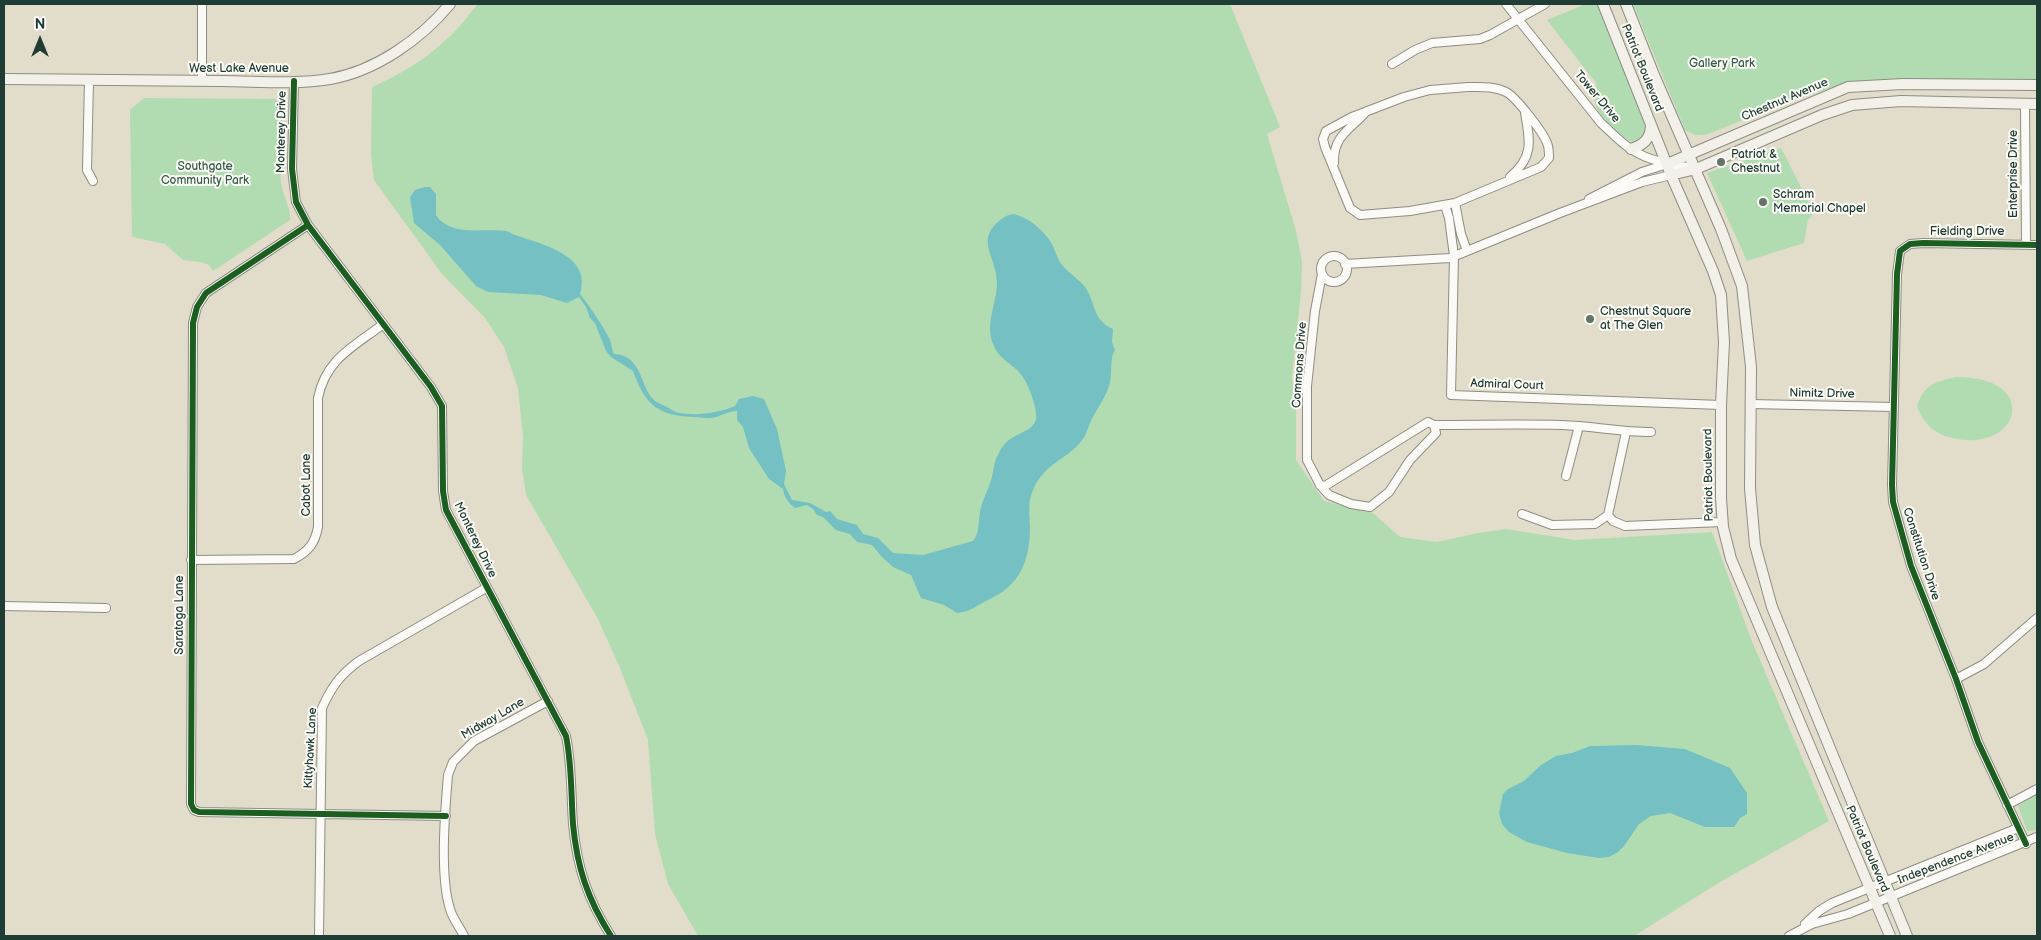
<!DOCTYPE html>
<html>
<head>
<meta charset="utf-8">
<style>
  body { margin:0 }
  #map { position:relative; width:2041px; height:940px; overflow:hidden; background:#e2dcca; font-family:"Balsamiq Sans",sans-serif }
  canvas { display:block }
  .frame { position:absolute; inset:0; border:5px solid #1f3d34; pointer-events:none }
  .north { position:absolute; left:15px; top:15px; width:50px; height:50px; -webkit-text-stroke:4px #fdfcf7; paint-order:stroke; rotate:0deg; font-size:14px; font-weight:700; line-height:20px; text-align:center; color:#1f3d34 }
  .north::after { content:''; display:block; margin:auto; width:18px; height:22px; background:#1f3d34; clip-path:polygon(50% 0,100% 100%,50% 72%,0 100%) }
</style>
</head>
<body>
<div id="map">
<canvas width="2041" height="940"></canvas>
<div class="frame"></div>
<div class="north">N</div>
</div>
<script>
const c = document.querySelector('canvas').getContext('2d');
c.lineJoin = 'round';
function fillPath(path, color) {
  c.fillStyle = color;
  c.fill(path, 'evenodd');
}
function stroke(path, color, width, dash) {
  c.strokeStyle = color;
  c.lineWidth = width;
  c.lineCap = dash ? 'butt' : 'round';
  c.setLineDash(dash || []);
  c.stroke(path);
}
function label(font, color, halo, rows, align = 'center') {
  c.font = font + ' "Balsamiq Sans",sans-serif';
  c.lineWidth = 4;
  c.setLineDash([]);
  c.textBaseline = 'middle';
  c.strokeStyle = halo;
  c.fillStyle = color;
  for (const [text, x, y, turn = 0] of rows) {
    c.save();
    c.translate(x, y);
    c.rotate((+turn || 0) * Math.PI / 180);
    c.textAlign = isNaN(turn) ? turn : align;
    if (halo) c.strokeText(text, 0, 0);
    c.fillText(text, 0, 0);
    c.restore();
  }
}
const green = new Path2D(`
  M 478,4 L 1230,4 L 1280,127 L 1267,134 L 1296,231 L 1302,261 L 1301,292 L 1292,377 L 1296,405 L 1296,460 L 1324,501 L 1373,513 L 1400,537 L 1437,542 L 1478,533 L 1506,529 L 1575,540 L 1712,532 L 1751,639 L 1829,821 L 1720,882 L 1634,936 L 698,936 L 668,884 L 655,834 L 648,740 L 620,668 L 598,619 L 526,495 L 522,468 L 523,437 L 518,388 L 504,347 L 485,318 L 442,274 L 374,180 L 371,155 L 372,87 C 399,75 425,60 447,39 C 459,29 468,15 478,4 Z
  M 1586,4 L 1600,4 L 1646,127 L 1643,145 C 1640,144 1635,144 1632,142 C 1622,137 1595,114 1595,102 C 1595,94 1598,94 1596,83 L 1547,20 Z
  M 1633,4 L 2037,4 L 2037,82 L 1846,83 L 1802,97 L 1705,135 L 1695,135 L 1685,130 Z
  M 144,98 L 276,99 L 282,107 C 282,132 278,158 281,182 C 282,192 292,212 290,220 L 213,271 L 209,265 L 201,262 L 183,260 L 165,244 L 132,237 L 130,110 Z
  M 1781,148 L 1814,213 L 1808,220 L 1804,243 L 1747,261 L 1707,173 Z
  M 1956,377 C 2041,376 2022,454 1952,438 C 1934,434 1923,423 1917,406 C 1924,385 1934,382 1956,377 Z
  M 2037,793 L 2037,830 L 2027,831 L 2018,806 Z`);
const water = new Path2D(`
  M 425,187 L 430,187 L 436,194 L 436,215 C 450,237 484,228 505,231 C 509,231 511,234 515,235 C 541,244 593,255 580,294 C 591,308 601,323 609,338 C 612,343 611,349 614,354 C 641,355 640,384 652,398 C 655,402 660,404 665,406 C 669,408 674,412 679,413 C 696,416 719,413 735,406 L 739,399 L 753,396 L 764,399 L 777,429 L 786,471 L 784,484 L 792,500 L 810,503 L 826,512 L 830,511 L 837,519 L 857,525 L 863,534 L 878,538 L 893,553 L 923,555 L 973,541 C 980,533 978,521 980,512 C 982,500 988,491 991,480 C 994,472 993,463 998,455 C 1001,448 1005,442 1012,438 C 1023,431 1038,429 1036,413 C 1034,400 1028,381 1018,371 C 1009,362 998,358 993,344 C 985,324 996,305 997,285 C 998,256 972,240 1003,218 C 1009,214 1013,213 1020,216 C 1033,221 1047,234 1053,246 C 1056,253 1058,261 1063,266 C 1071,275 1081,280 1087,290 C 1096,306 1093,320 1113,329 L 1112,342 L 1115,350 C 1109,358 1113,374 1109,386 C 1105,399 1095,411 1090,423 C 1088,427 1087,432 1085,436 C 1071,459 1045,461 1033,490 C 1027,503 1030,516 1030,530 C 1029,563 1019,586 988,600 C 977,605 971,612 957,613 L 944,605 L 921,598 L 911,575 L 893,567 L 882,557 L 872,545 L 857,542 L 850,534 L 836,530 L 823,517 L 817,515 L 813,509 L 807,505 L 795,508 C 789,504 784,497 783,489 L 769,479 L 749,448 L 743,427 L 737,420 L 737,411 C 728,411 720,417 711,418 C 706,419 701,417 695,417 C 658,416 645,405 633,371 L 611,357 L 606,351 L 595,323 L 590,318 L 586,307 L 579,297 L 567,303 L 541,295 L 488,292 L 476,286 L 440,245 L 414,223 L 410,197 L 415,190 Z
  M 1636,745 L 1685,749 L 1730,768 L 1747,793 L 1747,814 L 1740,818 L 1734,827 L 1705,827 L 1670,813 L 1651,816 L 1639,824 L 1624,846 L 1618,852 L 1609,857 L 1599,858 L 1567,853 L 1527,842 L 1509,832 L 1502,824 L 1499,813 L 1503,794 L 1508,789 L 1524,781 L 1541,765 L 1556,756 L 1572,753 L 1590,746 Z`);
const street = new Path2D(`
  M 1506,4 L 1601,123 C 1611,132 1620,142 1631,149 C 1648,161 1673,165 1694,168
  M 1392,64 L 1415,50 L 1432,43 L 1480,39 L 1490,35 L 1545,4
  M 89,80 L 87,170 L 93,181
  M 202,81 L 202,4
  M 294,81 L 292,169 L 296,202 L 308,225 L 431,387 L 442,406 L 443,491 L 446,510 L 566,736 C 572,765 571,795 573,824 C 577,868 588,900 611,936
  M 1468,87 C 1481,87 1494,86 1506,92 C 1516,97 1543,132 1547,143 C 1549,147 1549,153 1549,158 L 1541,167 L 1455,203 L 1410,211 L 1360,215 L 1350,208 L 1325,147 L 1323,139 L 1326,131 L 1352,117 L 1404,97 L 1430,90 Z
  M 2025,104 L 2026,244
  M 1334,163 C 1333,137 1348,131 1364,114
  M 1510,177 C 1534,157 1530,141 1525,113
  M 1589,199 L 1642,172 L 1667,164
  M 1455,203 L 1461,234 L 1467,251
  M 1445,205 L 1449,218 L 1454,256 L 1451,395 L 1721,405
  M 308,225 L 206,293 L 197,307 L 193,323 L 191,804 L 194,810 L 199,812 L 446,816
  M1321 269a13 13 0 1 1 26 0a13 13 0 1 1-26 0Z
  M 1345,264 L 1450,258 L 1560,213 L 1642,182 L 1671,175
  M 1750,404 L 1894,407
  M 1434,425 C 1477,425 1520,424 1562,425 C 1592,426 1621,432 1651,432
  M 1566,476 L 1579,426
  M 1320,485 L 1325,486 L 1428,422 L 1434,425 L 1436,433 L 1410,460 L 1389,492 L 1370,507 L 1351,504 L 1329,495 L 1320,485 L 1307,460 L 1307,386 L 1315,311 L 1322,274
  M 1522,514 L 1552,525 L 1595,524 L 1608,515 L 1626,432
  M 1608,515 L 1613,521 L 1625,526 L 1722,522
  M 191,560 L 294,559 C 309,551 315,543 318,527 L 318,398 C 326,359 353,347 382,325
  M 4,606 L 106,608
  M 1956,679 L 1984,664 L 2037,618
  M 2007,805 L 2037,789
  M 2026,844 L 1978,742 L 1956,679 L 1911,566 L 1893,502 L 1892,485 L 1897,274 L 1900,251 L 1910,244 L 1923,243 L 2037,245
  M 1805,924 L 1819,911 L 1832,903 L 2018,828
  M 319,936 L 322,708 C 332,686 340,675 359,661 L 486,588
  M 464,936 C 460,928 454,920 451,912 C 439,879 445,811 448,775 L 453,762 L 474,741 L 548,701
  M 1789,936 L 1812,924 L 1848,914 L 2037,837`);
const secondary = new Path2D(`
  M 1603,4 L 1671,175 L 1713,271 L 1721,295 L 1724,342 L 1721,405 L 1721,498 L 1723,527 L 1731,559 L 1890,936
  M 1626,4 L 1654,75 L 1721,229 L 1742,286 L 1751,367 L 1750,488 L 1755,545 L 1772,607 L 1907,936
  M 4,79 C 76,80 148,81 220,81 C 256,81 294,85 330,79 C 376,71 421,39 450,4
  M 1631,149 C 1643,145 1650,140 1651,126
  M 1667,164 L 1848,87 L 1903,84 L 2037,85
  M 1671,175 L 1696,169 L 1822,115 L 1852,105 L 1901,101 L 2037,104`);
const cycleway = new Path2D(`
  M 294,81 L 292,169 L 296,202 L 308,225 L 431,387 L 442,406 L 443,491 L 446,510 L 566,736 C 572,765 571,795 573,824 C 577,868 588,900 611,936
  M 308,225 L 206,293 L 197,307 L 193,323 L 191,804 L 194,810 L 199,812 L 446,816
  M 2026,844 L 1978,742 L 1956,679 L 1911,566 L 1893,502 L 1892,485 L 1897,274 L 1900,251 L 1910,244 L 1923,243 L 2037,245`);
const markers = [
  [1721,162,5,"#637568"],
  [1763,202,5,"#637568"],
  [1590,319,5,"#637568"]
];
const parkNames = [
  ["Gallery Park",1722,64],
  ["Southgate",205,167],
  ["Community Park",205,181]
];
const streetNames = [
  ["Patriot Boulevard",1642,68,68],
  ["West Lake Avenue",239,69],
  ["Tower Drive",1597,97,50],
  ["Chestnut Avenue",1785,100,-23],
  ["Monterey Drive",282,132,-89],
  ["Enterprise Drive",2014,174,-90],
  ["Fielding Drive",1967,232],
  ["Commons Drive",1300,365,-86],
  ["Admiral Court",1507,385,2],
  ["Nimitz Drive",1822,394,1],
  ["Patriot Boulevard",1709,475,-91],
  ["Cabot Lane",307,485,-90],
  ["Monterey Drive",475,540,64],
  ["Constitution Drive",1921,554,72],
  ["Saratoga Lane",180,615,-90],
  ["Midway Lane",493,719,-30],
  ["Kittyhawk Lane",311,748,-87],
  ["Patriot Boulevard",1867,849,67],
  ["Independence Avenue",1956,859,-21]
];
const poiNames = [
  ["Patriot &",1731,155],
  ["Chestnut",1731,169],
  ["Schram",1773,195],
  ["Memorial Chapel",1773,209],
  ["Chestnut Square",1600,312],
  ["at The Glen",1600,326]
];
fillPath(green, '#b1dcb2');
fillPath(water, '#74c0c2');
stroke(street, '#8c8e84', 10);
stroke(secondary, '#8c8e84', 12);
stroke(street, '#fbfaf7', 8);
stroke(secondary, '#f2f0e9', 10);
stroke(cycleway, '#1b5e20', 6);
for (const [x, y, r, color] of markers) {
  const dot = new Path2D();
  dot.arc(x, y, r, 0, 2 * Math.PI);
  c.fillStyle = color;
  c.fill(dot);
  stroke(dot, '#fdfcf7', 2);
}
label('12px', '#345d49', '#fdfcf7', parkNames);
label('12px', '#1f3d34', '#fdfcf7', streetNames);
label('12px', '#1f3d34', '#fdfcf7', poiNames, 'left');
</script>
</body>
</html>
